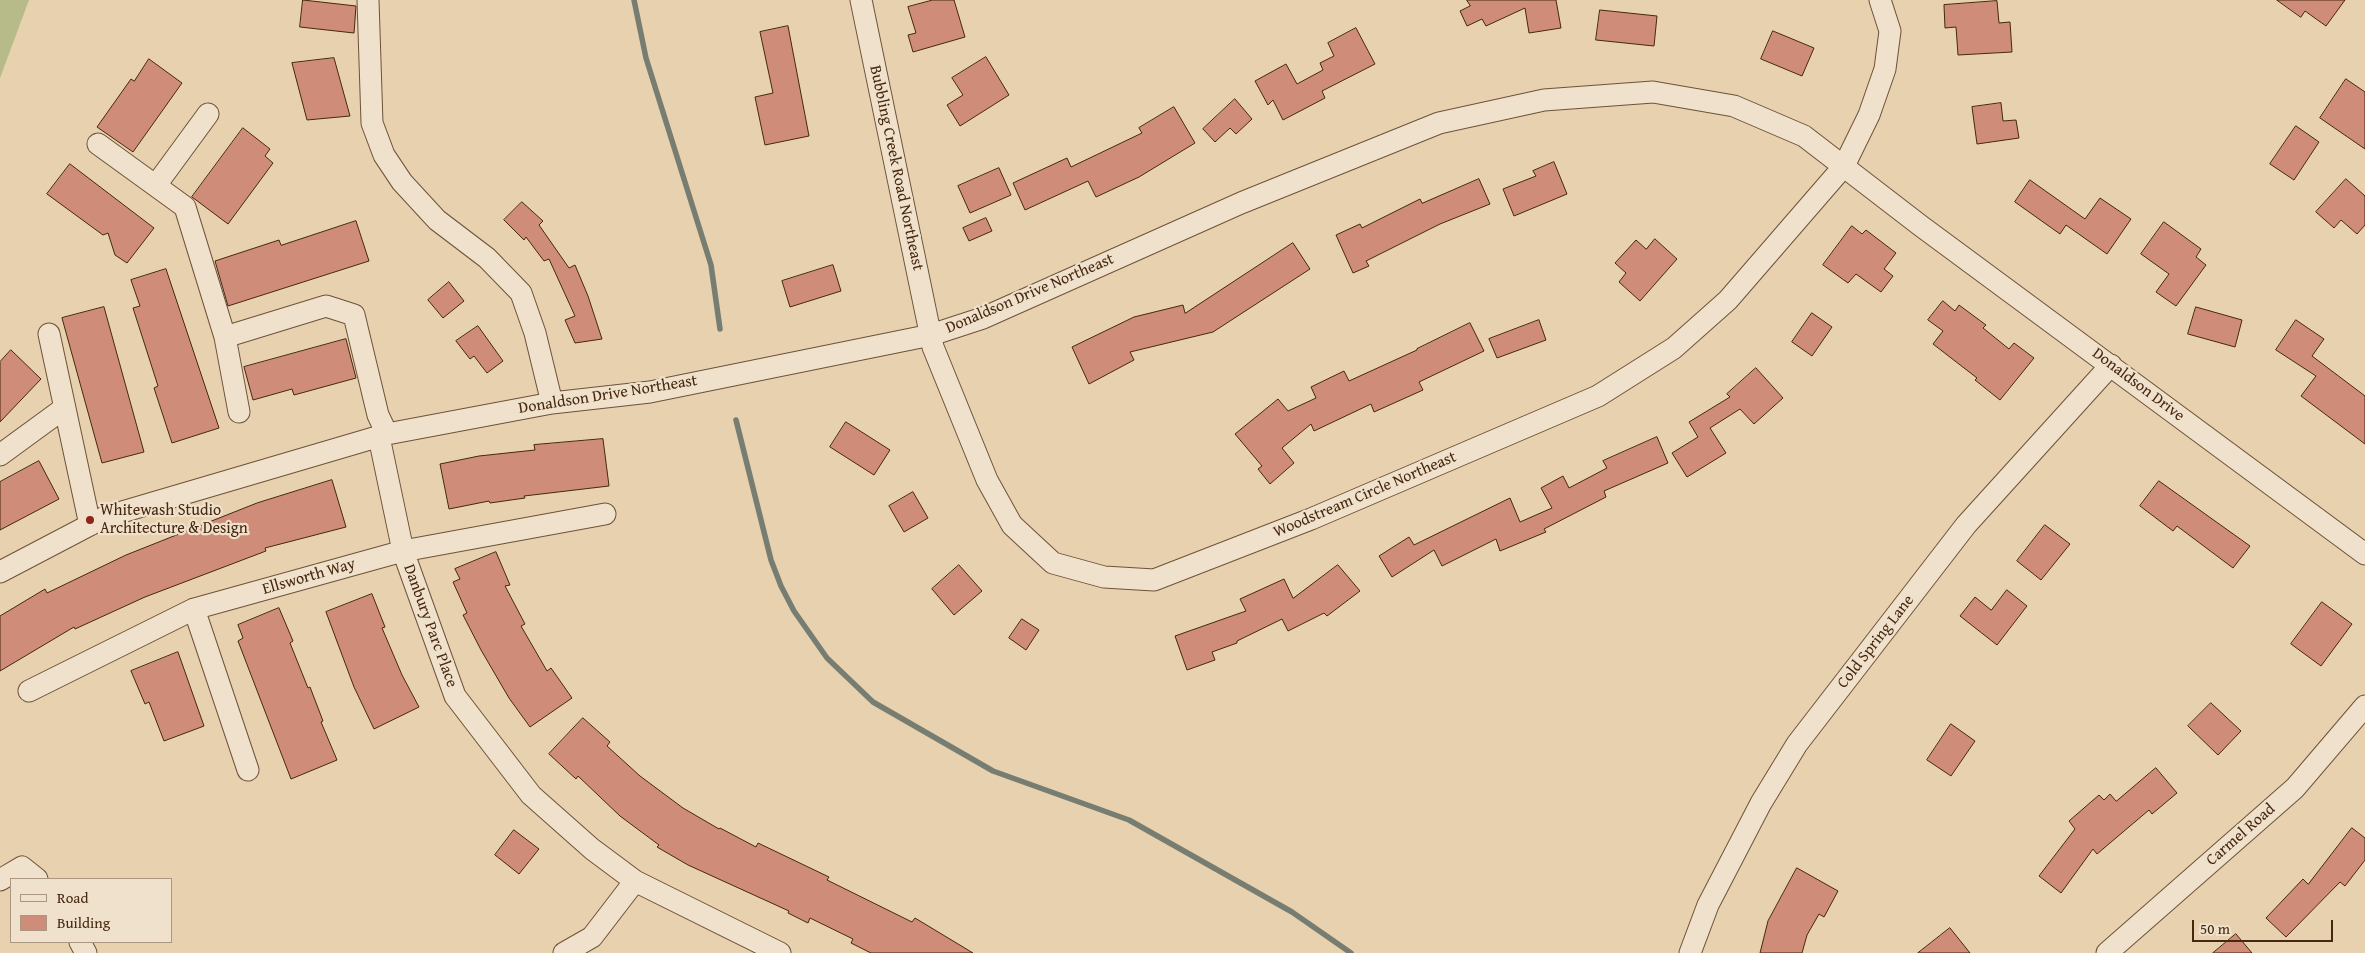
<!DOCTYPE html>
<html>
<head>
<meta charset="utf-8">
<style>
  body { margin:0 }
  #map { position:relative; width:2365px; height:953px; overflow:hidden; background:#e7d1af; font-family:"Gentium Book Plus",serif }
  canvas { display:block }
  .legend { position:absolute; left:10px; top:878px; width:162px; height:65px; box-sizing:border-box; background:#efe1cb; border:1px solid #ab9780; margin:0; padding:6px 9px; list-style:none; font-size:15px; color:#462710 }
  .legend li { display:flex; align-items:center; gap:10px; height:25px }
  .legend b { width:25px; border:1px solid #ab9780 }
  .scale { position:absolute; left:2192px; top:920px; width:141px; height:22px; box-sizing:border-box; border:2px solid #462710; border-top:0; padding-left:6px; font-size:15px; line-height:18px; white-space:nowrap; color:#462710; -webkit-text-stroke:4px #efe1cb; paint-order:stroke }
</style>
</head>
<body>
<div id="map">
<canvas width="2365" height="953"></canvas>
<ul class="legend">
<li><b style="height:6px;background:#efe1cb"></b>Road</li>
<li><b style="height:14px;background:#ce8c79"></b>Building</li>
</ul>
<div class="scale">50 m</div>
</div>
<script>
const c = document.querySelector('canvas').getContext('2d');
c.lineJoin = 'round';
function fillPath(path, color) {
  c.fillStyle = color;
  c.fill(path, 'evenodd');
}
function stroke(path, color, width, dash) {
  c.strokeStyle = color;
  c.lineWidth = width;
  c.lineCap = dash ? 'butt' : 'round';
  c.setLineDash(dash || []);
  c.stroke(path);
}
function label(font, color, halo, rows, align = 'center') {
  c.font = font + ' "Gentium Book Plus",serif';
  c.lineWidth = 4.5;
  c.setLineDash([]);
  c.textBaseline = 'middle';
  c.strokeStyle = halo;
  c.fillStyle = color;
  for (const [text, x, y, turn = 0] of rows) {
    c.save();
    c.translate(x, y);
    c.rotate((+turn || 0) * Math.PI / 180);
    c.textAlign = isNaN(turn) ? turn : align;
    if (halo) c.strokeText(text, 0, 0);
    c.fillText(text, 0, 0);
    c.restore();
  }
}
const green = new Path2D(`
  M 0,0 L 29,0 L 0,78 Z`);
const stream = new Path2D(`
  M 634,0 L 646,58 L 711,265 L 720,329
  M 736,420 L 771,560 L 781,586 L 794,611 L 827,658 L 873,702 L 993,771 L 1129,820 L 1292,912 L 1351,953`);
const building = new Path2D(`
  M 303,0 L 356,6 L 354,33 L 300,27 Z
  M 933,0 L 954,0 L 965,37 L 913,52 L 908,35 L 916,33 L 908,7 Z
  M 1467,0 L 1556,0 L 1561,28 L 1529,33 L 1525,8 L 1486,26 L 1482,19 L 1467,26 L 1460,11 L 1470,6 Z
  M 2277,0 L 2345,0 L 2326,26 L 2305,11 L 2301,17 Z
  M 1997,1 L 1999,23 L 2010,22 L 2012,52 L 1958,55 L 1956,27 L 1945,28 L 1944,5 Z
  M 1600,10 L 1657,16 L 1654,46 L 1596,40 Z
  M 788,26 L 809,136 L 765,145 L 755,97 L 773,93 L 760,32 Z
  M 1356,28 L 1375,64 L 1322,91 L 1325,98 L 1283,120 L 1273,100 L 1268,105 L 1255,81 L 1286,64 L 1297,84 L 1323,70 L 1320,63 L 1334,56 L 1328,43 Z
  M 1773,31 L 1814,48 L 1802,76 L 1761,59 Z
  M 986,57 L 1009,95 L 960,126 L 947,105 L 963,95 L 952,78 Z
  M 334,58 L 350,116 L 307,120 L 292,63 Z
  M 149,59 L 182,83 L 133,152 L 97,127 L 131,79 L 134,81 Z
  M 2346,79 L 2365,92 L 2365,149 L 2320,118 Z
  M 1235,99 L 1252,119 L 1236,134 L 1230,128 L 1215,142 L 1203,129 Z
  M 2001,103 L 2003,121 L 2016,120 L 2019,138 L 1977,144 L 1972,107 Z
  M 1174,107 L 1195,143 L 1139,177 L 1096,197 L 1088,181 L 1025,210 L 1013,183 L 1067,158 L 1071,167 L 1142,133 L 1139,128 Z
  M 2296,126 L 2319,142 L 2294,180 L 2270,164 Z
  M 243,128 L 270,149 L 265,156 L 273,163 L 228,224 L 192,197 Z
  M 1554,162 L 1567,194 L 1514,216 L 1503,189 L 1536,176 L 1533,171 Z
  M 70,164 L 154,228 L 127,263 L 115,255 L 108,233 L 103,235 L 47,194 Z
  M 999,168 L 1011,195 L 970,213 L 958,186 Z
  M 1479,179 L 1490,204 L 1440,224 L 1366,261 L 1369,266 L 1353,273 L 1336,235 L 1360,224 L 1362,228 L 1420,199 L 1422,203 Z
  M 2346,179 L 2365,196 L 2365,225 L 2357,234 L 2341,220 L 2334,228 L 2316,212 Z
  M 2030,180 L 2085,219 L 2100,198 L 2131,219 L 2107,254 L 2066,225 L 2060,234 L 2015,202 Z
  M 522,202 L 543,221 L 539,225 L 569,268 L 575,265 L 588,296 L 602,339 L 575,343 L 565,320 L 575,316 L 549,259 L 544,261 L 526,237 L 524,240 L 504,220 Z
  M 986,218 L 992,231 L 969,241 L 963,228 Z
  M 356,221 L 369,261 L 228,306 L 215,261 L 279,240 L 281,245 Z
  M 2164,222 L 2201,249 L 2196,257 L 2206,265 L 2176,306 L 2156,292 L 2169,274 L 2141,254 Z
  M 1852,226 L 1862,234 L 1866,230 L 1896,253 L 1884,269 L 1893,276 L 1881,292 L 1856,274 L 1848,283 L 1823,265 Z
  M 1655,239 L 1677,259 L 1640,301 L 1619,282 L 1626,273 L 1615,263 L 1636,240 L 1646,249 Z
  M 1293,243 L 1310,269 L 1213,332 L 1130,352 L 1134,360 L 1089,384 L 1072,347 L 1134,317 L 1183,305 L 1185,313 Z
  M 833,265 L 841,291 L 790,307 L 782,281 Z
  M 166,269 L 219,428 L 172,443 L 154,388 L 158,386 L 133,308 L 140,306 L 131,280 Z
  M 449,282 L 464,301 L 443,318 L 428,300 Z
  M 1943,301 L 1955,311 L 1959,305 L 1986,325 L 1983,328 L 2009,349 L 2014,343 L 2034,358 L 2000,400 L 1975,380 L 1977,378 L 1933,344 L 1943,331 L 1928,320 Z
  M 104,307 L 144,452 L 102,463 L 62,318 Z
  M 2196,307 L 2242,320 L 2235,347 L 2188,334 Z
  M 1812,313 L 1832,327 L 1812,356 L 1792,342 Z
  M 1539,320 L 1546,340 L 1497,358 L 1489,339 Z
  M 2296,320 L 2324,339 L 2312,356 L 2365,396 L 2365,444 L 2301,396 L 2316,376 L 2276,350 Z
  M 1470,323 L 1484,351 L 1419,382 L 1423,390 L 1374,412 L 1371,404 L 1314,431 L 1311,424 L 1282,448 L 1294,463 L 1270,484 L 1258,469 L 1262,466 L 1235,434 L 1278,399 L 1288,411 L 1316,398 L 1311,387 L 1344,371 L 1349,381 L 1417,350 L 1417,349 Z
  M 478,326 L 503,361 L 487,373 L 474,356 L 470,359 L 456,341 Z
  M 346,339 L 356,378 L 294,395 L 292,389 L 253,400 L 244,367 Z
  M 11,350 L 41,379 L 0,422 L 0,362 Z
  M 1756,368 L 1783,398 L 1754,424 L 1740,409 L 1710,428 L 1726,453 L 1687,477 L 1672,453 L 1698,437 L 1689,422 L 1730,397 L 1727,394 Z
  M 846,422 L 890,450 L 874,475 L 830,447 Z
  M 1657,437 L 1668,463 L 1604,491 L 1606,497 L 1544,529 L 1546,532 L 1500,551 L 1496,539 L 1442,566 L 1434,550 L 1392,577 L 1379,556 L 1409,537 L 1414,545 L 1510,498 L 1520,522 L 1552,508 L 1541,488 L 1563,476 L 1569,488 L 1607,468 L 1603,461 Z
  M 603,439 L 609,486 L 524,496 L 525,498 L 490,503 L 489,501 L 449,509 L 440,464 L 479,456 L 535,450 L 534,445 Z
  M 39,461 L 59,499 L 0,530 L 0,482 Z
  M 332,480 L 346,527 L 265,548 L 266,551 L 145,597 L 75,629 L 74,627 L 0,671 L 0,616 L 45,589 L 47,593 L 126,555 L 257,503 Z
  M 2159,481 L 2250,546 L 2233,568 L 2177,526 L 2173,531 L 2140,506 Z
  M 913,492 L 928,518 L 904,532 L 889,506 Z
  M 2045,525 L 2070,544 L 2041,580 L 2017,561 Z
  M 496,552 L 510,585 L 505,586 L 525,624 L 521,626 L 547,671 L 551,668 L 572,698 L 530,727 L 509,698 L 481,650 L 463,615 L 467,613 L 453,582 L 460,579 L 455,569 Z
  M 959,565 L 982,591 L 954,615 L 932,589 Z
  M 1338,565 L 1360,591 L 1327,616 L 1324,613 L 1288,631 L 1282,619 L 1237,641 L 1237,643 L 1212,652 L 1215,660 L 1187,670 L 1175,636 L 1246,611 L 1240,599 L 1284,579 L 1293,598 Z
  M 2007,590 L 2027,606 L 1997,645 L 1960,616 L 1975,597 L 1991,610 Z
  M 372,594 L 385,627 L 382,628 L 402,675 L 419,707 L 374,729 L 354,687 L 326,612 Z
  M 2322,602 L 2352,624 L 2321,666 L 2291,644 Z
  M 279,608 L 293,641 L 290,643 L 308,688 L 310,687 L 323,721 L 321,722 L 337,760 L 291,779 L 238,641 L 243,638 L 238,625 Z
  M 1022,619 L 1039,630 L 1026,650 L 1009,638 Z
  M 178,652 L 204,726 L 164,741 L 149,702 L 145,704 L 131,671 Z
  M 2211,703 L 2241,731 L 2218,755 L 2188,726 Z
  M 583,718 L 610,742 L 607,746 L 640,776 L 683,808 L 719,829 L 720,828 L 756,847 L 758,843 L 829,877 L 827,880 L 912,922 L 915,918 L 973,953 L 871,953 L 851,943 L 853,939 L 810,918 L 808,923 L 788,913 L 789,911 L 688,865 L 657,847 L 659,845 L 620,816 L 578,776 L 576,779 L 549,754 Z
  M 1951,724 L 1975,741 L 1951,776 L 1927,760 Z
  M 2156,768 L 2177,793 L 2152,814 L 2149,810 L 2097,854 L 2093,849 L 2061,893 L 2039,876 L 2075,829 L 2069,821 L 2099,795 L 2104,800 L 2110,794 L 2116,801 Z
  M 2352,828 L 2365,838 L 2365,860 L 2345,886 L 2340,882 L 2286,937 L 2266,918 L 2303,879 L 2308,884 Z
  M 514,830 L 539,849 L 519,874 L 495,855 Z
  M 1797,868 L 1838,891 L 1824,917 L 1819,914 L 1807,935 L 1802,953 L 1760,953 L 1768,921 Z
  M 1950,928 L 1970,953 L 1918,953 Z
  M 2236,934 L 2252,953 L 2213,953 Z`);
const street = new Path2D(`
  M 368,0 L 372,123 L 384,155 L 402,182 L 437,220 L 487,258 L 521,293 L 535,333 L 552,403
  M 861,0 L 933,347 L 987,480 L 1012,525 L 1053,563 L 1104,577 L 1154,580 L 1311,519 L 1598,396 L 1674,348 L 1728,300 L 1844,166 L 1869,115 L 1885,69 L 1890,31 L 1880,0
  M 98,144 L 185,207 L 225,337 L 326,306 L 354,315 L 378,415 L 387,434
  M 156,185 L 208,114
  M 49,334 L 90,525
  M 225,337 L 239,412
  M 379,437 L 403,551 L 455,696 L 531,795 L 592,849 L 635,881 L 780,953
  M 0,455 L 63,409
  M 0,572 L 105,517 L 387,434 L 552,403 L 650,392 L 931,335 L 983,318 L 1241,203 L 1439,123 L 1544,100 L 1653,92 L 1734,106 L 1804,136 L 1921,226 L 2365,554
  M 194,609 L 248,770
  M 29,691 L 194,609 L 403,551 L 605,514
  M 0,880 L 22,867 L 37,879
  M 80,942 L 86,953
  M 564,953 L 592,937 L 635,881
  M 1690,953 L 1708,905 L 1761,803 L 1797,744 L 1966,525 L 2111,365
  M 2107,953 L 2295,788 L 2365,706`);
const markers = [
  [90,520,5,"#8f2418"]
];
const streetNames = [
  ["Bubbling Creek Road Northeast",896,168,78],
  ["Donaldson Drive Northeast",1030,294,-23],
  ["Donaldson Drive",2138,385,37],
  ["Donaldson Drive Northeast",608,395,-9],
  ["Woodstream Circle Northeast",1365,495,-23],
  ["Ellsworth Way",309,577,-16],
  ["Danbury Parc Place",430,626,70],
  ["Cold Spring Lane",1876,642,-52],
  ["Carmel Road",2241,835,-41]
];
const poiNames = [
  ["Whitewash Studio",100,511],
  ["Architecture & Design",100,529]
];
fillPath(green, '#b7bb8a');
stroke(stream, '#777d70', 5.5);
fillPath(building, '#ce8c79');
stroke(building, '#462710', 1);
stroke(street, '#6e5238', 23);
stroke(street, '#efe1cb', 21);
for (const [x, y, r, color] of markers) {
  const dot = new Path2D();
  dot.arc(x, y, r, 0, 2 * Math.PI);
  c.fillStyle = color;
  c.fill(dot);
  stroke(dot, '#efe1cb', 2);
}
label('16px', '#462710', '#efe1cb', streetNames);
label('16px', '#462710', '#efe1cb', poiNames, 'left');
</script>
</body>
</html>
